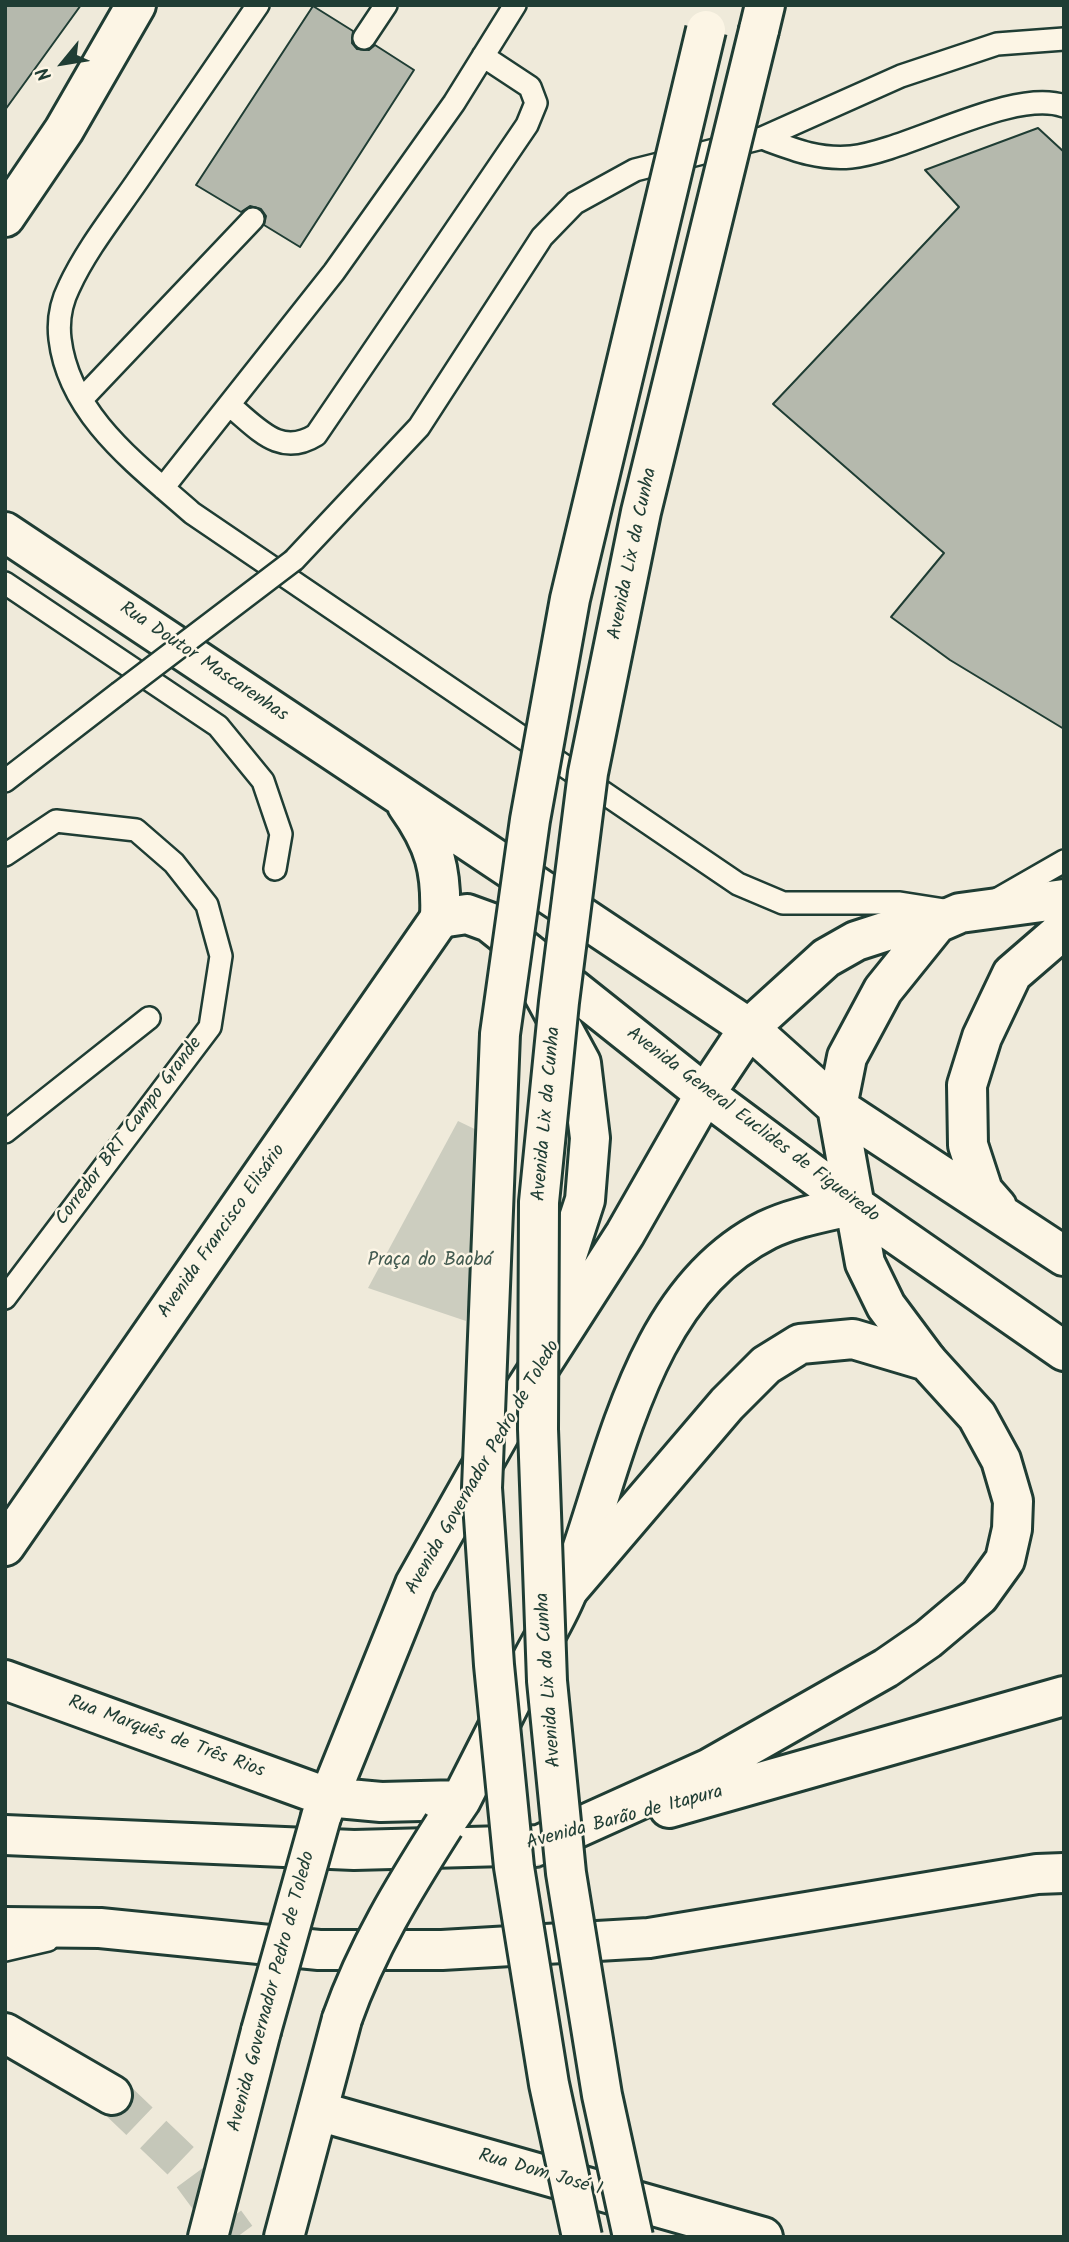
<!DOCTYPE html>
<html>
<head>
<meta charset="utf-8">
<style>
  body { margin:0 }
  #map { position:relative; width:1069px; height:2242px; overflow:hidden; background:#efeada; font-family:Kalam,sans-serif }
  canvas { display:block }
  .frame { position:absolute; inset:0; border:7px solid #1f3d34; pointer-events:none }
  .north { position:absolute; left:28px; top:28px; width:70px; height:70px; -webkit-text-stroke:5px #fcf5e5; paint-order:stroke; rotate:240deg; font-size:19px; font-weight:700; line-height:28px; text-align:center; color:#1f3d34 }
  .north::after { content:''; display:block; margin:auto; width:24px; height:32px; background:#1f3d34; clip-path:polygon(50% 0,100% 100%,50% 72%,0 100%) }
</style>
</head>
<body>
<div id="map">
<canvas width="1069" height="2242"></canvas>
<div class="frame"></div>
<div class="north">N</div>
</div>
<script>
const c = document.querySelector('canvas').getContext('2d');
c.lineJoin = 'round';
function fillPath(path, color) {
  c.fillStyle = color;
  c.fill(path, 'evenodd');
}
function stroke(path, color, width, dash) {
  c.strokeStyle = color;
  c.lineWidth = width;
  c.lineCap = dash ? 'butt' : 'round';
  c.setLineDash(dash || []);
  c.stroke(path);
}
function label(font, color, halo, rows, align = 'center') {
  c.font = font + ' Kalam,sans-serif';
  c.lineWidth = 5;
  c.setLineDash([]);
  c.textBaseline = 'middle';
  c.strokeStyle = halo;
  c.fillStyle = color;
  for (const [text, x, y, turn = 0] of rows) {
    c.save();
    c.translate(x, y);
    c.rotate((+turn || 0) * Math.PI / 180);
    c.textAlign = isNaN(turn) ? turn : align;
    if (halo) c.strokeText(text, 0, 0);
    c.fillText(text, 0, 0);
    c.restore();
  }
}
const green = new Path2D(`
  M 458,1121 L 485,1134 L 466,1321 L 368,1288 Z`);
const building = new Path2D(`
  M 5,5 L 81,5 L 5,110 Z
  M 313,6 L 353,31 L 352,43 L 357,49 L 369,50 L 375,45 L 414,70 L 300,247 L 264,225 L 266,216 L 261,209 L 250,206 L 241,212 L 196,185 Z
  M 1038,128 L 1064,152 L 1064,729 L 950,660 L 891,617 L 944,553 L 773,404 L 959,207 L 925,170 Z`);
const secondaryTunnel = new Path2D(`
  M 112,2095 L 181,2161 L 237,2237`);
const service = new Path2D(`
  M 258,5 C 218,64 178,122 138,180 C 114,215 86,250 69,287 C 61,303 58,322 60,339 C 69,416 139,466 192,513 L 738,884 L 783,903 L 900,903 L 951,911
  M 364,38 L 386,5
  M 762,138 C 792,149 818,160 851,157 C 908,151 1012,88 1064,106
  M 82,399 L 253,219
  M 229,405 C 257,427 279,458 316,435 L 527,125 L 536,103 L 530,87 L 483,56
  M 163,488 L 334,272 L 454,103 L 515,5
  M 294,560 L 419,427 L 542,237 L 575,203 L 635,170 L 762,138 L 901,76 L 997,44 L 1064,39
  M 5,583 L 218,726 L 263,781 L 281,834 L 275,869
  M 5,781 L 119,693
  M 5,855 L 56,821 L 136,830 L 174,863 L 207,905 L 221,956 L 210,1027 L 5,1298
  M 996,900 L 1064,861
  M 5,1132 L 149,1018
  M 5,1950 L 48,1940`);
const minor = new Path2D(`
  M 5,1546 L 440,918
  M 318,2111 L 763,2237`);
const tertiary = new Path2D(`
  M 5,217 L 64,130 L 136,5
  M 5,532 L 749,1028
  M 407,805 C 435,844 442,871 440,918 L 467,914 L 489,922 L 705,1094`);
const secondary = new Path2D(`
  M 517,945 L 581,1063 L 590,1138 L 585,1200 L 542,1332
  M 749,1028 L 837,1107 L 1064,1256
  M 705,1094 L 854,1205 L 1064,1351
  M 997,1207 L 983,1191 L 968,1145 L 967,1085 L 982,1037 L 1012,974 L 1064,929
  M 927,1361 L 886,1306 L 865,1263 L 837,1107 L 847,1057 L 883,990 L 937,923 L 960,913 L 1064,899
  M 5,1680 L 327,1797 L 381,1802 L 461,1800
  M 321,1817 L 415,1584 L 521,1396 L 625,1234 L 705,1094 L 749,1028 L 826,958 L 856,941 L 893,929 L 937,923
  M 444,1825 L 461,1800 C 485,1753 509,1706 533,1658 C 545,1635 560,1612 569,1587 C 615,1467 639,1294 767,1230 C 794,1217 825,1212 854,1205
  M 5,2033 L 112,2095
  M 208,2237 L 261,2031
  M 284,2237 L 342,2019`);
const primary = new Path2D(`
  M 669,1808 L 1064,1696
  M 5,1835 L 354,1850 L 544,1845
  M 535,1847 L 710,1768 L 886,1668 L 928,1639 L 979,1596 L 1005,1560 L 1012,1529 L 1013,1501 L 1001,1460 L 977,1416 L 927,1361 L 853,1339 L 800,1344 L 766,1365 L 727,1404 L 569,1589
  M 5,1927 L 100,1928 L 319,1950 L 442,1950 L 649,1938 L 1037,1874 L 1064,1873`);
const trunk = new Path2D(`
  M 759,30 L 765,5`);
const serviceBridge = new Path2D(`
  M 119,693 L 294,560`);
const secondaryBridge = new Path2D(`
  M 342,2019 C 367,1948 404,1888 444,1825
  M 261,2031 L 321,1817`);
const trunkBridge = new Path2D(`
  M 582,2237 L 549,2084 L 514,1867 L 494,1665 L 482,1488 L 500,1034 L 530,820 L 570,599 L 706,30
  M 633,2237 L 602,2095 L 566,1873 L 547,1681 L 538,1429 L 539,1202 L 559,1002 L 588,773 L 641,512 L 759,30`);
const streetNames = [
  ["Avenida Lix da Cunha",634,554,-78],
  ["Rua Doutor Mascarenhas",203,663,34],
  ["Avenida Lix da Cunha",548,1114,-85],
  ["Avenida General Euclides de Figueiredo",752,1126,37],
  ["Corredor BRT Campo Grande",130,1132,-53],
  ["Avenida Francisco Elisário",223,1232,-55],
  ["Avenida Governador Pedro de Toledo",484,1468,-60],
  ["Avenida Lix da Cunha",550,1680,-94],
  ["Rua Marquês de Três Rios",166,1738,20],
  ["Avenida Barão de Itapura",625,1819,-15],
  ["Avenida Governador Pedro de Toledo",273,1992,-75],
  ["Rua Dom José I",540,2174,16]
];
const parkNames = [
  ["Praça do Baobá",430,1262]
];
fillPath(green, '#cccdbf');
fillPath(building, '#b5b9ad');
stroke(building, '#1f3d34', 2);
stroke(secondaryTunnel, '#c5c7b9', 38, [38, 19]);
stroke(service, '#1f3d34', 26);
stroke(minor, '#1f3d34', 44);
stroke(tertiary, '#1f3d34', 44);
stroke(secondary, '#1f3d34', 44);
stroke(primary, '#1f3d34', 44);
stroke(trunk, '#1f3d34', 44);
stroke(service, '#fcf5e5', 21);
stroke(minor, '#fcf5e5', 38);
stroke(tertiary, '#fcf5e5', 38);
stroke(secondary, '#fcf5e5', 38);
stroke(primary, '#fcf5e5', 38);
stroke(trunk, '#fcf5e5', 38);
stroke(serviceBridge, '#1f3d34', 26, []);
stroke(secondaryBridge, '#1f3d34', 44, []);
stroke(trunkBridge, '#1f3d34', 44, []);
stroke(serviceBridge, '#fcf5e5', 21);
stroke(secondaryBridge, '#fcf5e5', 38);
stroke(trunkBridge, '#fcf5e5', 38);
label('19px', '#1f3d34', '#fcf5e5', streetNames);
label('19px', '#425a50', '#fcf5e5', parkNames);
</script>
</body>
</html>
